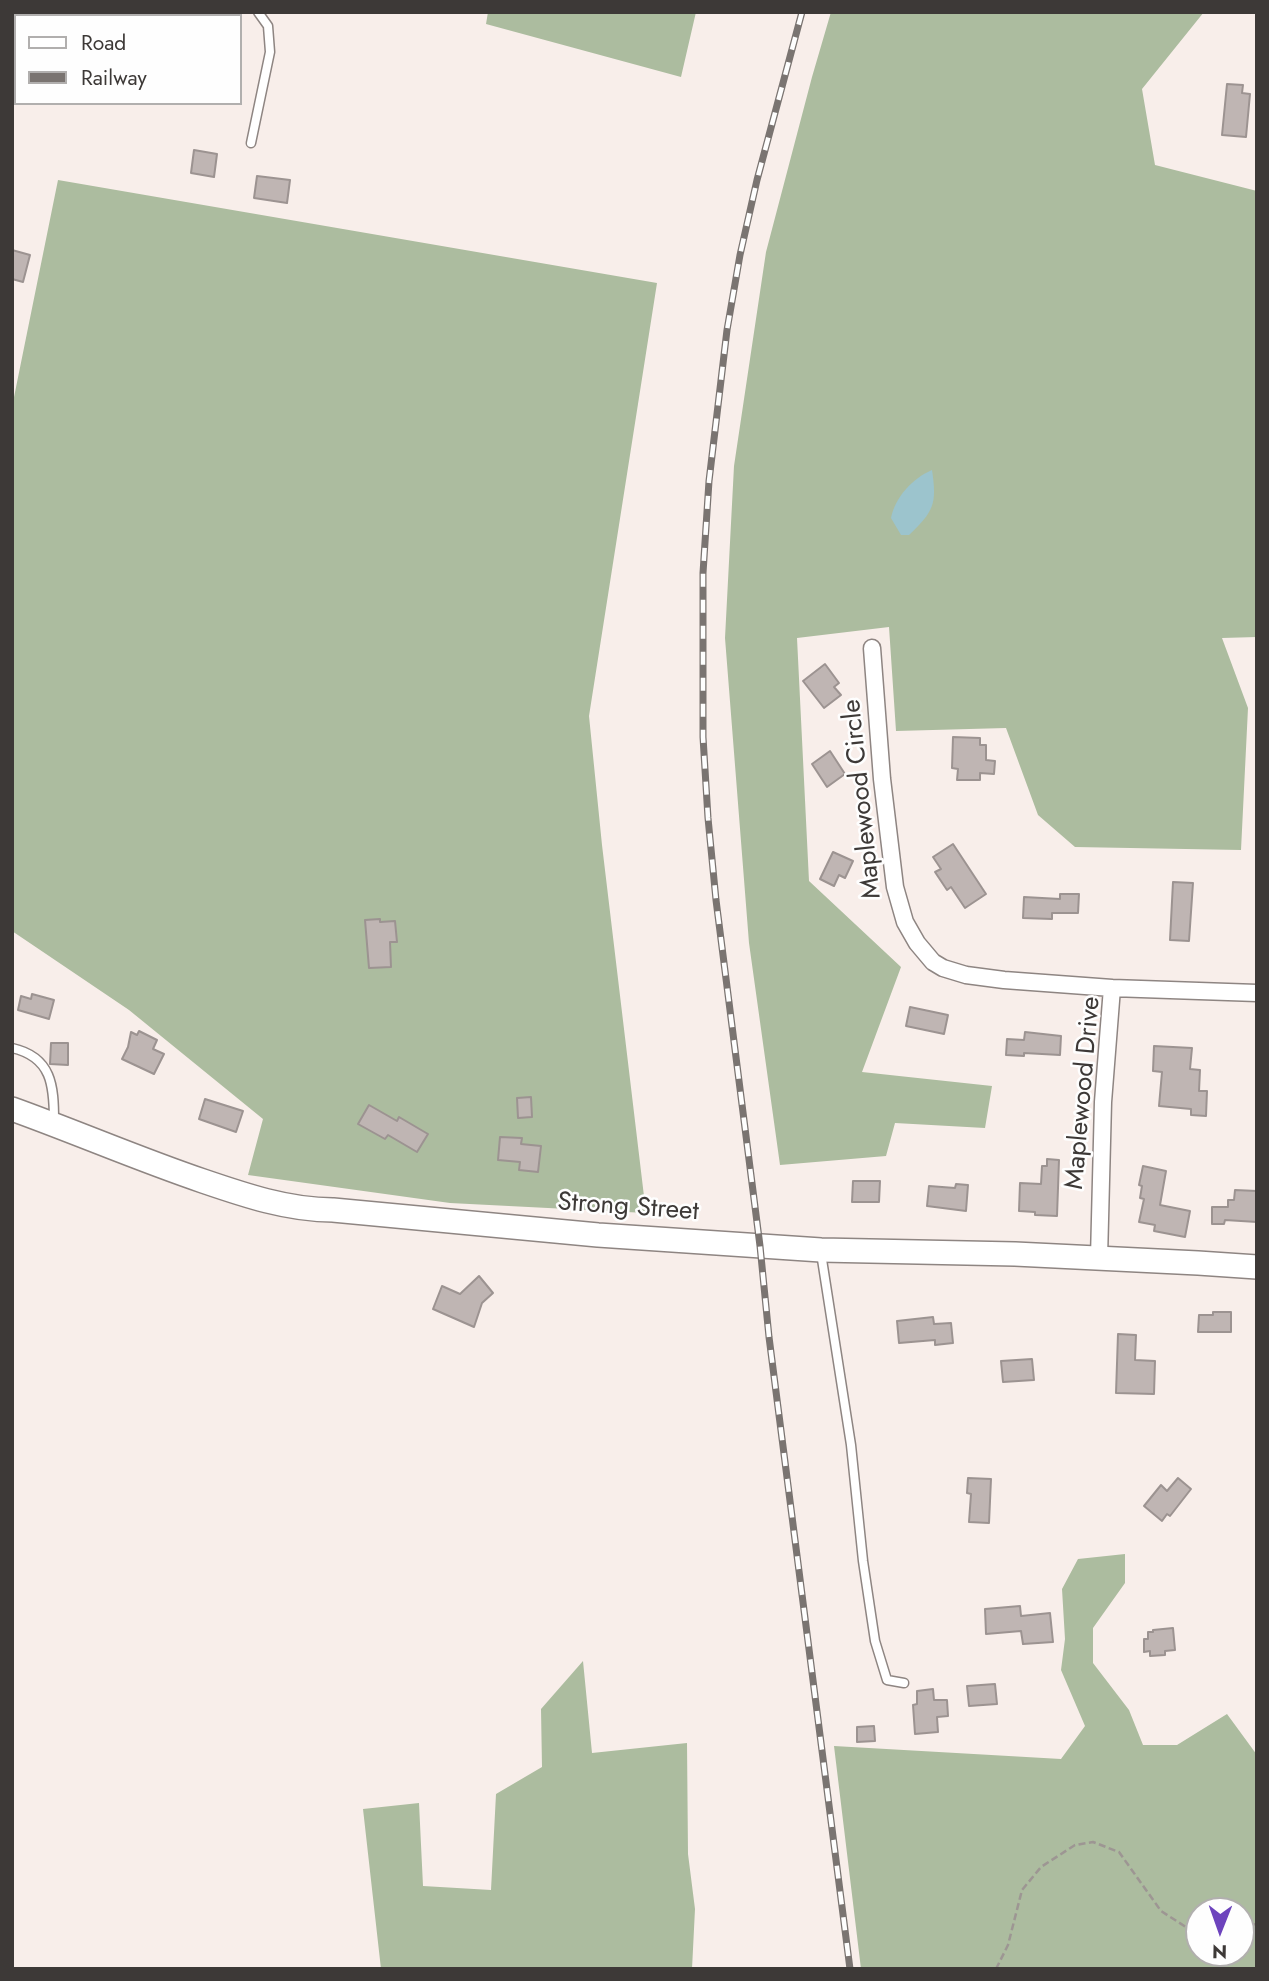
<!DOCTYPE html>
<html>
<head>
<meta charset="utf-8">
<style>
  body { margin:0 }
  #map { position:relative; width:1269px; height:1981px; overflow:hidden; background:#f8eeea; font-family:Jost,sans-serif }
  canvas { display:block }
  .frame { position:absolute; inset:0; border:14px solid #3d3937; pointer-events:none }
  .legend { position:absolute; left:14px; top:14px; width:228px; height:91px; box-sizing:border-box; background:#fefefe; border:2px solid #b1afae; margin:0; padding:9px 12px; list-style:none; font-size:21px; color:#3d3937 }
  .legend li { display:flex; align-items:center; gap:14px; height:35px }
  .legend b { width:35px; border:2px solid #b1afae }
  .north { position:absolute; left:1185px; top:1897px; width:70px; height:70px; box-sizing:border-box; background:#fefefe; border:2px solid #b1afae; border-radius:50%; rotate:181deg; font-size:19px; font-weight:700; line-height:28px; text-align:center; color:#3d3937 }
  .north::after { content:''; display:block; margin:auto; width:24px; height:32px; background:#6d44bd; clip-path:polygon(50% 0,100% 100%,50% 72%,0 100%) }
</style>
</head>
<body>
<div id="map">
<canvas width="1269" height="1981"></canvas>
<div class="frame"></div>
<ul class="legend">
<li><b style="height:9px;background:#fff"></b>Road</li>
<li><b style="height:9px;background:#7a7471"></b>Railway</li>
</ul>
<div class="north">N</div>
</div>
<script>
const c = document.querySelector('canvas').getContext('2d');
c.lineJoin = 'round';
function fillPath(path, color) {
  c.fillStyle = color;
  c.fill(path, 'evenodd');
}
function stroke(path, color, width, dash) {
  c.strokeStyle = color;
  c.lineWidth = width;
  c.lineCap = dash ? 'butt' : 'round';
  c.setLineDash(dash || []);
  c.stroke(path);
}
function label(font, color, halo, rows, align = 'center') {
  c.font = font + ' Jost,sans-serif';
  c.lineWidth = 5;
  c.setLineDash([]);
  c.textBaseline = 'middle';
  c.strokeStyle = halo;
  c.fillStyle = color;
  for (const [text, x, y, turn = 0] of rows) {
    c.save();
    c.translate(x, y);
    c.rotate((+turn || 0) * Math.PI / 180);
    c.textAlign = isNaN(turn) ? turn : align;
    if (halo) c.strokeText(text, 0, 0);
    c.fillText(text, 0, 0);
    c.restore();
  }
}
const forest = new Path2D(`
  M 488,12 L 696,12 L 681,77 L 486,24 Z
  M 831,12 L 1204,12 L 1142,89 L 1155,165 L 1257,191 L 1257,637 L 1222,638 L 1248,708 L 1241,850 L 1075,847 L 1038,815 L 1006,728 L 896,731 L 889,627 L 797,638 L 809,881 L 901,967 L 862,1072 L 992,1086 L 985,1128 L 895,1123 L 886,1156 L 780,1165 L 749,943 L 725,638 L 734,466 L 766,252 L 812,77 Z
  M 58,180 L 657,283 L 589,716 L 602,845 L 646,1213 L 450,1203 L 248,1175 L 263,1119 L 129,1010 L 12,931 L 12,407 Z
  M 1125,1554 L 1125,1583 L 1093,1628 L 1093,1663 L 1129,1710 L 1143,1745 L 1177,1745 L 1227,1714 L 1257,1755 L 1257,1969 L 861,1969 L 834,1746 L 1061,1759 L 1085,1726 L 1061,1670 L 1065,1639 L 1062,1589 L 1078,1559 ZM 1241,1911 L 1241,1953 L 1199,1953 L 1199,1911 Z
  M 583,1661 L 592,1753 L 687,1743 L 688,1854 L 695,1909 L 692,1969 L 381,1969 L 363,1809 L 419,1803 L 423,1886 L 491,1890 L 496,1794 L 542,1767 L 541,1709 Z`);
const water = new Path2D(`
  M 932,470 C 937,504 934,511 909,535 L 901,535 L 891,518 C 895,497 913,478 932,470 Z`);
const building = new Path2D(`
  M 1227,84 L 1243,85 L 1242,93 L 1250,94 L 1246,137 L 1222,135 Z
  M 194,150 L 217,154 L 214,177 L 191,173 Z
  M 257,176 L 290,180 L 287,203 L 254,198 Z
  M 12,250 L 30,255 L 23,282 L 12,279 Z
  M 825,664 L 839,683 L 834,687 L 841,695 L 824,708 L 803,681 Z
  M 953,737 L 980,738 L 980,745 L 986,745 L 986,760 L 995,761 L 994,774 L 980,773 L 980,780 L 957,780 L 958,769 L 952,768 Z
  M 830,751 L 845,774 L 827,787 L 812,764 Z
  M 953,844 L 986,894 L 965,908 L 951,887 L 947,890 L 935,872 L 941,869 L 933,857 Z
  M 833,852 L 853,861 L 845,878 L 839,875 L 834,886 L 820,879 Z
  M 1173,882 L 1193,883 L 1189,941 L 1170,940 Z
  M 1060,894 L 1079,894 L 1078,913 L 1052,913 L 1052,919 L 1023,918 L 1024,897 L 1060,899 Z
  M 380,919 L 380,922 L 395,921 L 397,942 L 390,942 L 391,967 L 369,968 L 365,920 Z
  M 32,994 L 54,1000 L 49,1019 L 18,1010 L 21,996 L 31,999 Z
  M 910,1007 L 948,1015 L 944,1034 L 906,1026 Z
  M 139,1031 L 157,1040 L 153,1049 L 164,1054 L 154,1074 L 122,1059 L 128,1047 L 131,1032 L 137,1035 Z
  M 1025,1032 L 1061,1036 L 1060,1055 L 1024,1053 L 1024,1056 L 1006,1055 L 1007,1039 L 1024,1040 Z
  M 51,1043 L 68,1043 L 68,1065 L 50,1064 Z
  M 1154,1046 L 1192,1048 L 1190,1069 L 1200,1070 L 1199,1091 L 1207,1091 L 1206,1116 L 1191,1115 L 1191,1109 L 1159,1106 L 1162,1072 L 1153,1071 Z
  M 531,1097 L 532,1117 L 518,1118 L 517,1098 Z
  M 205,1099 L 243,1111 L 236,1132 L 199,1119 Z
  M 369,1105 L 397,1121 L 399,1117 L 428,1134 L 417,1152 L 388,1135 L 385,1139 L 358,1124 Z
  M 500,1137 L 522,1138 L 521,1144 L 541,1146 L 538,1172 L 519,1170 L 520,1162 L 498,1160 Z
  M 1047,1159 L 1059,1160 L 1057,1216 L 1035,1215 L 1035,1212 L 1019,1211 L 1020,1183 L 1041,1184 L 1042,1166 L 1047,1166 Z
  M 1143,1166 L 1166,1171 L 1160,1205 L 1190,1211 L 1185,1237 L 1154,1231 L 1155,1225 L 1139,1222 L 1144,1199 L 1140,1198 L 1142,1186 L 1139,1185 Z
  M 853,1181 L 880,1181 L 879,1202 L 852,1202 Z
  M 956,1184 L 968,1185 L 966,1211 L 927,1206 L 929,1186 L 955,1188 Z
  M 1235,1190 L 1257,1191 L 1257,1222 L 1225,1220 L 1224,1224 L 1212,1224 L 1212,1207 L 1228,1207 L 1228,1200 L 1234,1200 Z
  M 479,1276 L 493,1293 L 482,1303 L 474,1327 L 433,1309 L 442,1286 L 460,1294 Z
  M 1213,1312 L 1231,1312 L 1231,1332 L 1198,1332 L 1199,1315 L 1213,1315 Z
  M 933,1317 L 934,1324 L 951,1323 L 953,1343 L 935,1345 L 935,1340 L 899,1343 L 897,1321 Z
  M 1118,1334 L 1136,1335 L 1135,1360 L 1155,1361 L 1154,1394 L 1116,1393 Z
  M 1032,1359 L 1034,1380 L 1003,1382 L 1001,1361 Z
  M 968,1478 L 991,1479 L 989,1523 L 969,1522 L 971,1494 L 967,1493 Z
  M 1178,1478 L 1191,1489 L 1170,1516 L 1167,1514 L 1162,1521 L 1144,1506 L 1161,1485 L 1167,1491 Z
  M 1020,1606 L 1021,1616 L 1050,1613 L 1053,1642 L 1023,1644 L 1021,1631 L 986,1634 L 985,1609 Z
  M 1173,1628 L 1175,1650 L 1165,1651 L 1165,1655 L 1150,1656 L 1150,1651 L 1144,1652 L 1144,1639 L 1148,1639 L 1148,1632 L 1153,1632 L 1153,1630 Z
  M 995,1684 L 997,1704 L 969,1706 L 967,1686 Z
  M 933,1689 L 934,1700 L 947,1700 L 948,1716 L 937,1717 L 938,1732 L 915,1734 L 913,1705 L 917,1704 L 917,1691 Z
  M 874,1726 L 875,1741 L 857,1742 L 857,1727 Z`);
const path = new Path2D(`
  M 1241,1927 L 1257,1924
  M 996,1969 L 1008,1945 L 1022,1890 L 1041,1867 L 1075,1845 L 1093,1842 L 1119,1852 L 1161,1911 L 1189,1929 L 1199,1931`);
const service = new Path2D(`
  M 251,143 L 270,52 L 268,26 L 258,12
  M 12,1048 C 52,1057 54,1086 54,1121
  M 821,1253 L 851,1445 L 863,1561 L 875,1641 L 887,1680 L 904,1683`);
const minor = new Path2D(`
  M 872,648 L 882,779 L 895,887 L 905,922 L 917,943 L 933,962 L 943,968 L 966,975 L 1004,980 L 1112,988
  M 1099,1258 L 1103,1102 L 1112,988 L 1257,993`);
const secondary = new Path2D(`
  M 12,1109 C 76,1132 138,1159 203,1181 C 244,1195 288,1210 333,1210 L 598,1235 L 821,1250 L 1015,1254 L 1198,1263 L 1257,1267`);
const rail = new Path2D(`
  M 802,12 L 757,180 L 740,255 L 727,330 L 709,481 L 703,573 L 703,737 L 708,818 L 716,900 L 760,1246 L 769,1337 L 850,1969`);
const streetNames = [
  ["Maplewood Circle",863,799,-96],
  ["Maplewood Drive",1084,1093,-85],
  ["Strong Street",628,1208,4]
];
fillPath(forest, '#acbc9f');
fillPath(water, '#9cc4cd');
fillPath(building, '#bfb5b3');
stroke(building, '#9c9391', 2);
stroke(service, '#8e8582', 11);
stroke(minor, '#8e8582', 19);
stroke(secondary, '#8e8582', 26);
stroke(path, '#9d9693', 2.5, [7, 3.5]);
stroke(service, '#fff', 8);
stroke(minor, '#fff', 16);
stroke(secondary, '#fff', 23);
stroke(rail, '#7a7471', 7);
stroke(rail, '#fefefe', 4.5, [13]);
label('26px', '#3d3937', '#fefefe', streetNames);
</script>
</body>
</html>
